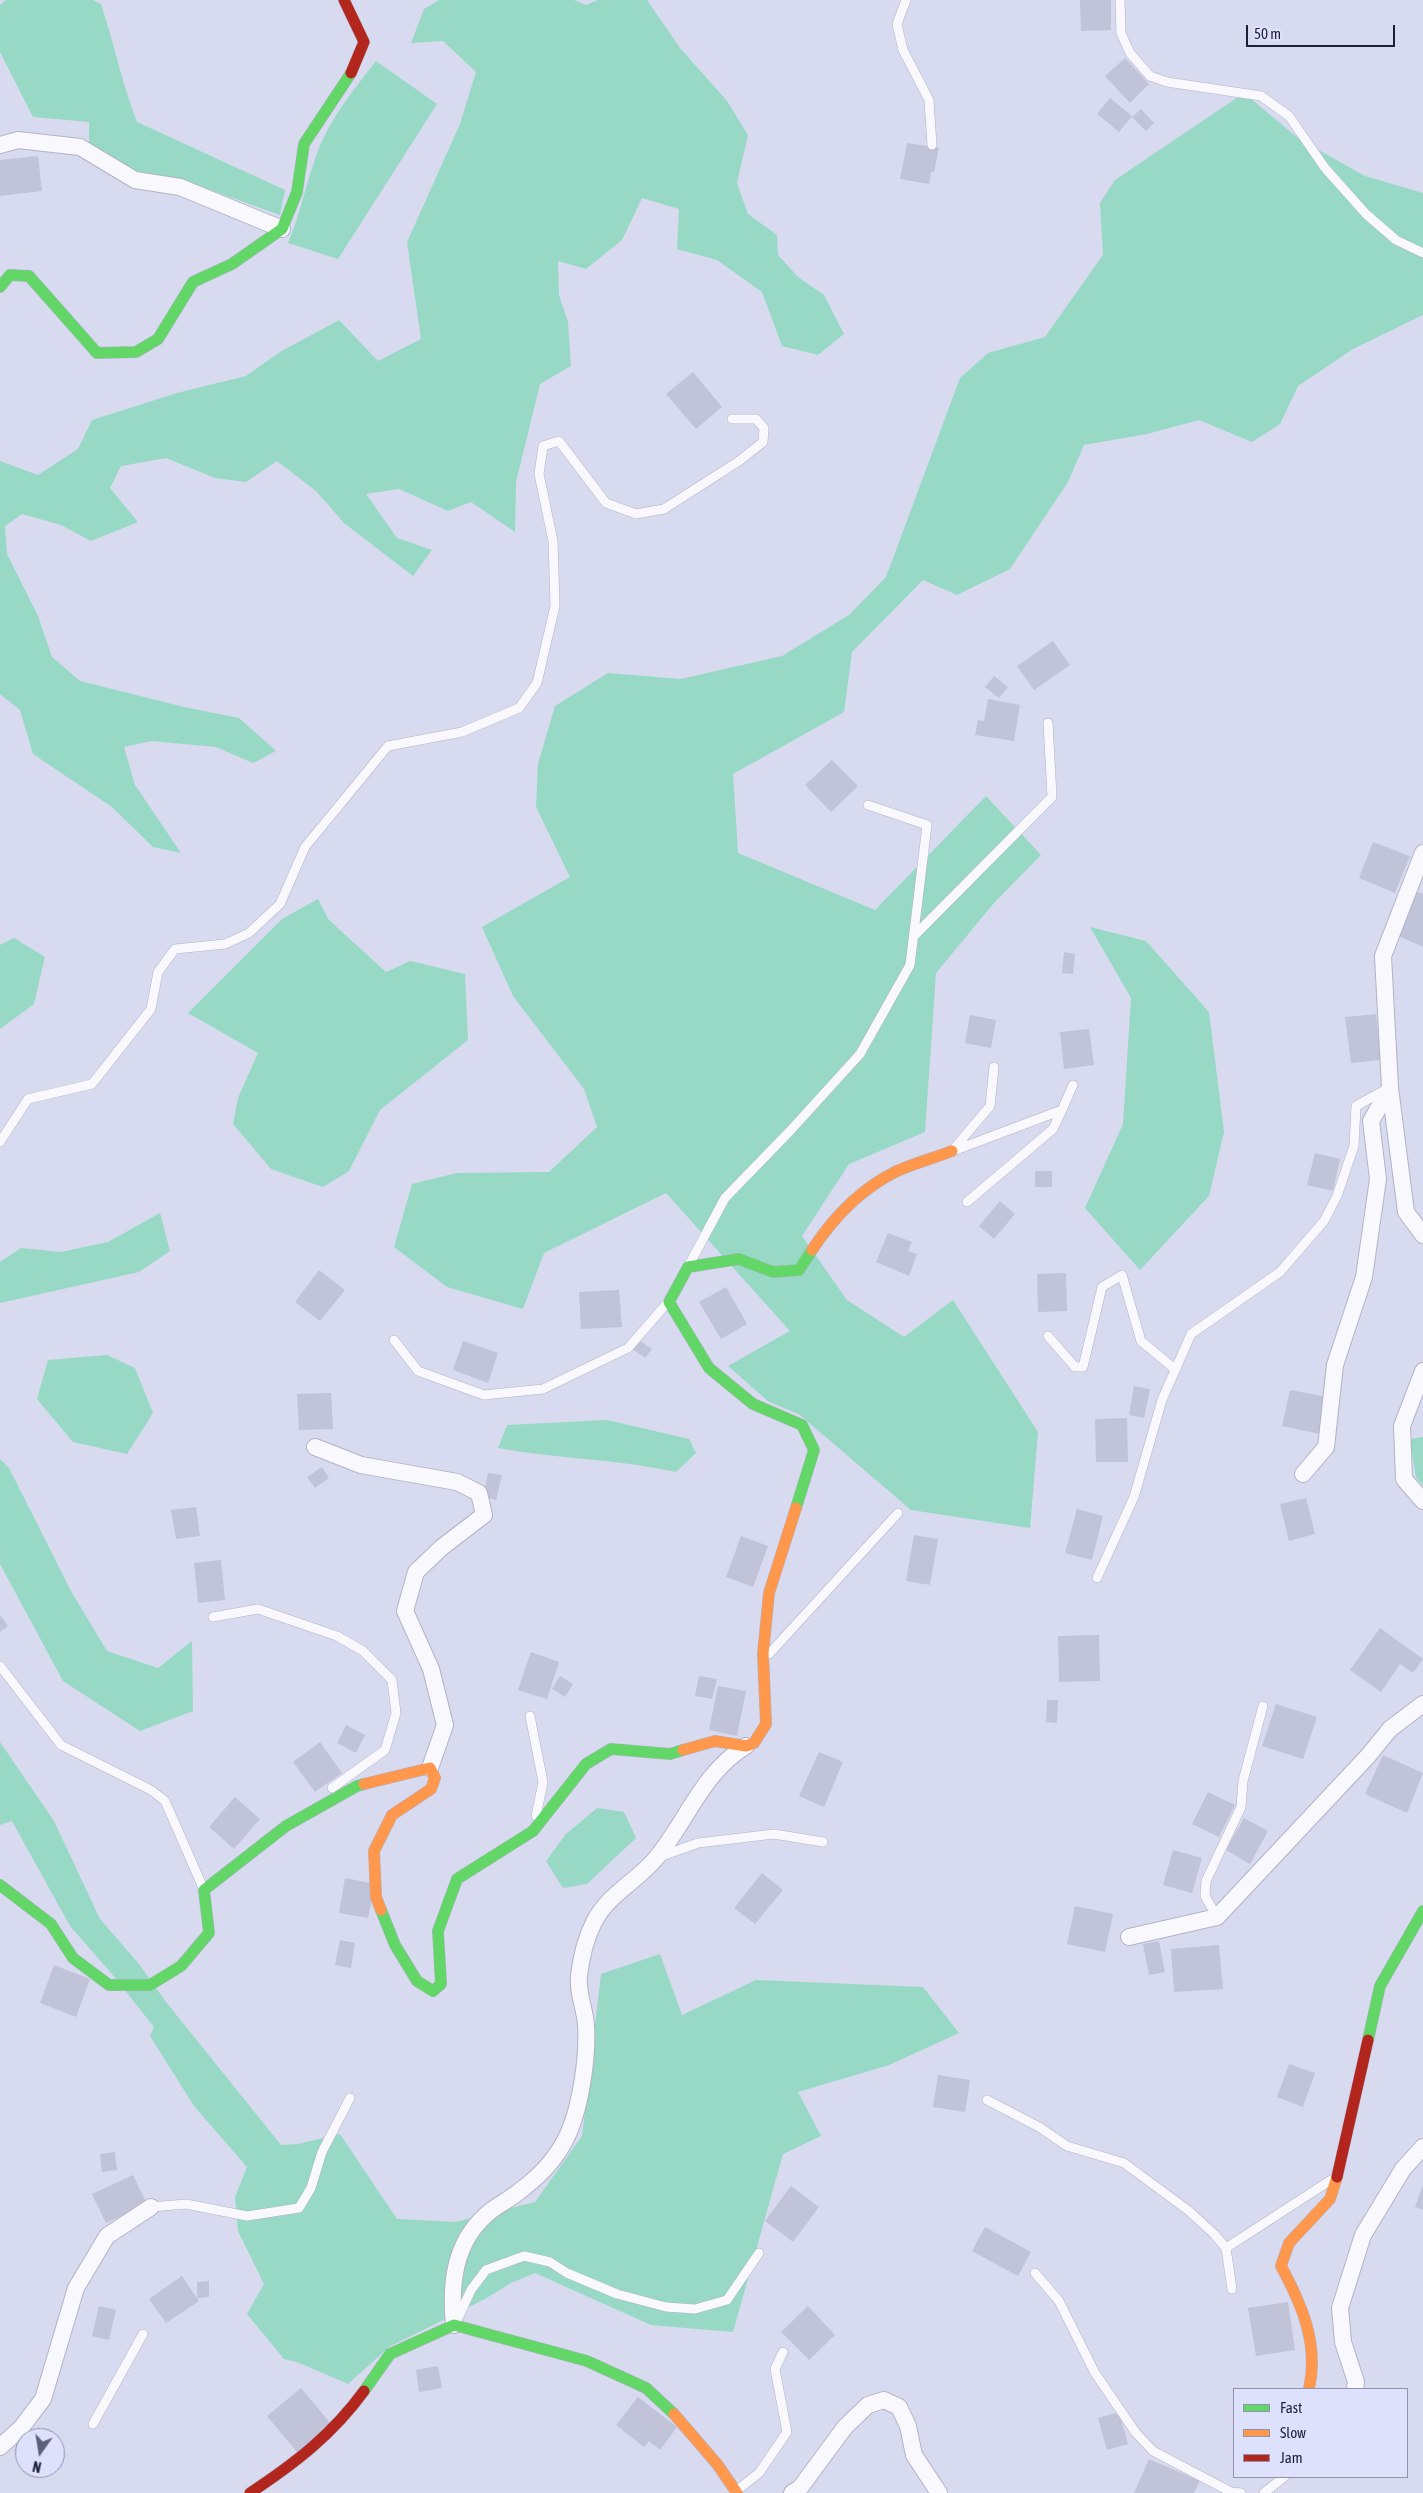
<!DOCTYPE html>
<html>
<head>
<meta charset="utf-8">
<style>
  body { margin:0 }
  #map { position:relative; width:1423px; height:2493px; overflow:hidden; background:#d8daf0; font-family:"Asap Condensed",sans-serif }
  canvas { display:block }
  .legend { position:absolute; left:1233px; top:2388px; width:175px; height:90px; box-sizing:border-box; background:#dde1fc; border:1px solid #9193ae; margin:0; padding:6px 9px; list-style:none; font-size:15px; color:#1e1f38 }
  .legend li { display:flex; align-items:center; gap:10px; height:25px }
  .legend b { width:25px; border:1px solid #9193ae }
  .north { position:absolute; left:15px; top:2428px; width:50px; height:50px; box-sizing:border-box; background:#dde1fc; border:1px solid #9193ae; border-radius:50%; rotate:193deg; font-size:14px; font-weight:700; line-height:20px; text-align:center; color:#1e1f38 }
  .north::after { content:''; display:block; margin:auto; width:18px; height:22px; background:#5f6078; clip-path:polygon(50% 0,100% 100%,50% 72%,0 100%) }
  .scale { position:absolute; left:1246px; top:25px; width:149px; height:22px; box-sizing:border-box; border:2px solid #1e1f38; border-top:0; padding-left:6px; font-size:15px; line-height:18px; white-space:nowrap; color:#1e1f38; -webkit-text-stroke:4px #dde1fc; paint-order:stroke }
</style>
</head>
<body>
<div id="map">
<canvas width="1423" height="2493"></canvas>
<ul class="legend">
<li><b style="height:6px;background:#63d668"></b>Fast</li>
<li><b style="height:6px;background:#ff974d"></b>Slow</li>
<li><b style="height:6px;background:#b3261e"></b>Jam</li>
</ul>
<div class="north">N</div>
<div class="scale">50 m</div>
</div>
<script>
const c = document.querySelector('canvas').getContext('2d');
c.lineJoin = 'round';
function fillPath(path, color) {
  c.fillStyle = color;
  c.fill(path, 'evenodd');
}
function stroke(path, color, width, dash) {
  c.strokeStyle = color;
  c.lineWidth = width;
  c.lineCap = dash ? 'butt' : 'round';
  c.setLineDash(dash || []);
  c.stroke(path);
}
const green = new Path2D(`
  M 6,0 L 93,0 L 101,4 C 114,43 122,84 137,122 L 285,190 L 280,215 L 177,178 L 139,173 L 89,146 L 89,122 L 33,117 L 0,52 L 0,5 Z
  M 439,0 L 574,0 L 586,5 L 598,0 L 647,0 L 680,48 L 727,101 L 748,135 L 737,183 L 748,214 L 777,235 L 778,255 L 798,277 L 824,295 L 844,334 L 818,355 L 782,346 L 762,292 L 717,260 L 677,249 L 679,209 L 642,198 L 622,240 L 586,269 L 558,261 L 559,295 L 568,322 L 571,366 L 540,384 L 516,482 L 515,532 L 471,502 L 448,511 L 399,489 L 366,494 L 397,538 L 432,550 L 413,576 L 344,523 L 316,491 L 277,461 L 246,482 L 215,478 L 166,458 L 121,466 L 110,488 L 138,522 L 91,541 L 61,525 L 22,514 L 5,526 L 7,554 L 38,616 L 52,657 L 80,681 L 184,707 L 239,718 L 276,751 L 253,763 L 216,747 L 151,741 L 124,747 L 135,785 L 181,853 L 153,847 L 112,807 L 33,754 L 20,710 L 0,694 L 0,461 L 38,475 L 78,449 L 92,420 L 177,393 L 246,376 L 280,352 L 339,320 L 378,361 L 421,339 L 407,242 L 460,124 L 476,72 L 443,41 L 411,43 L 424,9 Z
  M 376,61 L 437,104 L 338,259 L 288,243 C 301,212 307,179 319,148 C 332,116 355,88 376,61 Z
  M 1244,93 L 1299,139 L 1365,176 L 1423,193 L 1423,315 L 1353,349 L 1298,386 L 1280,424 L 1252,442 L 1199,420 L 1147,434 L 1084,445 L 1068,482 L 1010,569 L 957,595 L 923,580 L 852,652 L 844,712 L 733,774 L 738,853 L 875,910 L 986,796 L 1041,855 L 994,903 L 936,973 L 925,1132 L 849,1164 L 802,1236 L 847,1300 L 904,1337 L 953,1300 L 1038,1432 L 1030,1528 L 911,1510 L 800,1415 L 768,1401 L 728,1366 L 790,1331 L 666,1193 L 544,1253 L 523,1309 L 447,1287 L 394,1247 L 412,1184 L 457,1173 L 549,1172 L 597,1127 L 584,1089 L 513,996 L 482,927 L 570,877 L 536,807 L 538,764 L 555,706 L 608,673 L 681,679 L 782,656 L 849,615 L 886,577 L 960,378 L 988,353 L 1045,337 L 1103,255 L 1100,203 L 1115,180 Z
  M 318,899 L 329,920 L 386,972 L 410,961 L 465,974 L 468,1040 L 380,1110 L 349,1171 L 323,1187 L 271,1169 L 233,1124 L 238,1098 L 258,1053 L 188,1013 L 282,919 Z
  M 1090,927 L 1146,941 L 1209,1012 L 1224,1132 L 1209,1196 L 1140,1270 L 1085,1208 L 1123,1124 L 1131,998 Z
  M 14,938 L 45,957 L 34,1004 L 0,1029 L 0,945 Z
  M 160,1213 L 170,1251 L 139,1272 L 0,1303 L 0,1262 L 21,1248 L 61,1252 L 108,1242 Z
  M 107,1355 L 135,1368 L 153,1413 L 127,1454 L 73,1442 L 37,1399 L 48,1360 Z
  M 607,1420 L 689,1439 L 696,1453 L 676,1472 C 617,1459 557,1459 498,1448 L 507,1425 Z
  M 1423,1437 L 1423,1485 L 1416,1478 L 1410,1439 Z
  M 0,1459 L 9,1468 L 71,1591 L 107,1651 L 158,1668 L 192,1641 L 193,1711 L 140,1731 L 63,1681 L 0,1564 Z
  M 0,1742 L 54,1821 L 100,1919 L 139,1964 L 166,2002 L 281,2145 L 298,2144 L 340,2134 L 397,2219 L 455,2222 L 535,2202 L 582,2136 L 601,1974 L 660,1954 L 682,2015 L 756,1980 L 923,1987 L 959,2033 L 889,2065 L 798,2092 L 821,2136 L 783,2154 L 733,2332 L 651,2325 L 535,2273 L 511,2283 L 485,2299 L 389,2347 L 348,2384 L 297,2362 L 284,2359 L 247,2314 L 264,2284 L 238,2231 L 235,2197 L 247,2167 L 194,2106 L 150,2036 L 154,2027 L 112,1974 L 70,1926 L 12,1821 L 0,1825 Z
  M 597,1808 L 624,1812 L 636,1838 L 587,1884 L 563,1888 L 546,1861 L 566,1834 Z`);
const building = new Path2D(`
  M 1080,0 L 1111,0 L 1111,30 L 1081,31 Z
  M 1125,58 L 1149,84 L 1130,103 L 1105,76 Z
  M 1110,98 L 1132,116 L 1119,132 L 1097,114 Z
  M 1141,109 L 1154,123 L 1146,131 L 1132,117 Z
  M 907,143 L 939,148 L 934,172 L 931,172 L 929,184 L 900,179 Z
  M 38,156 L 42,191 L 0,196 L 0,160 Z
  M 693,372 L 722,407 L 696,429 L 666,394 Z
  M 1053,641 L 1070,665 L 1034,690 L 1017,666 Z
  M 994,676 L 1008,687 L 999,698 L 985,687 Z
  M 988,699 L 1020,705 L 1014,741 L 975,735 L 978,720 L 984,721 Z
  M 832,760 L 858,786 L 831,812 L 805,785 Z
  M 1373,842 L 1410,856 L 1395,893 L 1359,878 Z
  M 1414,890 L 1423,894 L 1423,947 L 1394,934 Z
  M 1064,952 L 1075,954 L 1073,974 L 1062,973 Z
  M 1376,1014 L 1381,1060 L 1351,1063 L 1345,1017 Z
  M 970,1015 L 996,1020 L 991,1048 L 965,1043 Z
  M 1089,1029 L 1094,1065 L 1064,1069 L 1060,1032 Z
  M 1315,1153 L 1340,1159 L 1333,1191 L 1307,1185 Z
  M 1035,1171 L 1052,1171 L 1052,1187 L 1035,1187 Z
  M 1000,1201 L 1015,1214 L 994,1239 L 979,1226 Z
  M 888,1233 L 912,1242 L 908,1251 L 917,1254 L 909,1276 L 876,1262 Z
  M 319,1270 L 345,1290 L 320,1321 L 295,1302 Z
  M 1066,1273 L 1067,1311 L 1038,1312 L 1037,1274 Z
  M 726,1287 L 747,1324 L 721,1339 L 699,1302 Z
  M 619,1290 L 622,1327 L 581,1329 L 579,1292 Z
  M 637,1339 L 652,1349 L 645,1358 L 631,1348 Z
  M 463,1341 L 498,1353 L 488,1383 L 453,1370 Z
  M 1134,1386 L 1150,1389 L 1144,1418 L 1129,1415 Z
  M 1290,1390 L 1328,1397 L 1320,1434 L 1282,1426 Z
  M 331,1393 L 333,1429 L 299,1430 L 297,1394 Z
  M 1127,1418 L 1128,1462 L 1096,1462 L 1095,1419 Z
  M 322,1467 L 329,1478 L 315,1488 L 307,1477 Z
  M 488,1473 L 502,1475 L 496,1500 L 483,1497 Z
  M 1306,1498 L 1315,1534 L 1289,1541 L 1280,1504 Z
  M 196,1507 L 200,1536 L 176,1539 L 171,1510 Z
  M 1077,1509 L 1103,1516 L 1092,1560 L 1065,1553 Z
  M 914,1535 L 938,1539 L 930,1585 L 906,1581 Z
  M 741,1536 L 768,1546 L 753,1587 L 726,1577 Z
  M 221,1560 L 225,1600 L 198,1603 L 194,1563 Z
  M 0,1615 L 8,1626 L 0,1632 Z
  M 1380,1628 L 1423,1659 L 1413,1673 L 1400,1664 L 1381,1692 L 1350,1670 Z
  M 1099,1635 L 1100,1681 L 1059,1682 L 1058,1636 Z
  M 531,1652 L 559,1662 L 547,1699 L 518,1690 Z
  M 560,1676 L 573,1684 L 565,1697 L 552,1689 Z
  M 699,1676 L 717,1679 L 712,1699 L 695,1696 Z
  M 718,1686 L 746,1691 L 737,1736 L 709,1730 Z
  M 1047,1700 L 1058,1700 L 1057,1723 L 1046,1722 Z
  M 1276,1704 L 1317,1717 L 1303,1759 L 1262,1746 Z
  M 346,1725 L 365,1735 L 356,1753 L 337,1743 Z
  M 320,1742 L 342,1773 L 315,1792 L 293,1762 Z
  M 819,1752 L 843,1762 L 824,1807 L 799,1796 Z
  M 1383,1755 L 1423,1773 L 1407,1813 L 1365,1794 Z
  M 1208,1792 L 1235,1805 L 1219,1837 L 1192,1824 Z
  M 235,1797 L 260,1819 L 234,1849 L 209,1827 Z
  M 1244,1818 L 1268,1831 L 1250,1864 L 1226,1850 Z
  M 1173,1850 L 1202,1858 L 1192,1893 L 1163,1885 Z
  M 762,1873 L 783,1890 L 755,1924 L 734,1908 Z
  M 345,1878 L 375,1884 L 368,1918 L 339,1913 Z
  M 1075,1906 L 1113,1914 L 1105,1952 L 1067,1944 Z
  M 340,1940 L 355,1943 L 351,1968 L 335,1965 Z
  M 1159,1941 L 1165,1972 L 1149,1975 L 1143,1944 Z
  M 1219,1945 L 1223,1989 L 1174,1992 L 1171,1949 Z
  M 54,1965 L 90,1979 L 76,2017 L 40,2003 Z
  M 1289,2064 L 1315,2073 L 1303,2107 L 1277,2097 Z
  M 938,2075 L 970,2080 L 965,2112 L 933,2107 Z
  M 115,2152 L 117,2170 L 102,2172 L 100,2154 Z
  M 133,2175 L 147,2204 L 106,2223 L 92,2194 Z
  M 1423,2185 L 1423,2210 L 1415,2207 Z
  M 791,2186 L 819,2207 L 793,2242 L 765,2221 Z
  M 985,2227 L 1031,2252 L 1018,2276 L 972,2251 Z
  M 182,2276 L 199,2301 L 166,2323 L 149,2299 Z
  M 209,2281 L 209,2297 L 197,2298 L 197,2282 Z
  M 1288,2302 L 1295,2350 L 1256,2356 L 1248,2308 Z
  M 99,2306 L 116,2310 L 109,2340 L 92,2336 Z
  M 808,2306 L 835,2335 L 809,2360 L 781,2332 Z
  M 438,2366 L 442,2388 L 419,2392 L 416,2370 Z
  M 301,2388 L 331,2424 L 297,2452 L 267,2416 Z
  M 638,2397 L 677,2427 L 660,2450 L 649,2441 L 644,2447 L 616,2425 Z
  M 1119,2412 L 1128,2444 L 1107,2450 L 1098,2418 Z
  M 1149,2459 L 1200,2481 L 1194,2493 L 1134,2493 Z`);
const lane = new Path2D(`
  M 906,0 L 897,24 L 903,50 L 929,100 L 932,145
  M 1120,0 L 1121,33 L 1130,53 L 1150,76 L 1167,82 L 1261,96 L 1289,116 L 1325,168 L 1366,214 L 1396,240 L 1423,253
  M 914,936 L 1052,797 L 1048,723
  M 1062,1110 L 1073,1085
  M 0,1142 L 28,1099 L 92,1084 L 151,1009 L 158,972 L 175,949 L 225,944 L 249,933 L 280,904 L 305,847 L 388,746 L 462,732 L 519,708 L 537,683 L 555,606 L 553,541 L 539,474 L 543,446 L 559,441 L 606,503 L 636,514 L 664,509 L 739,461 L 763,442 L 764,428 L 756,419 L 732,419
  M 952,1151 L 990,1106 L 994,1067
  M 953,1151 L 1062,1110 L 1053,1129 L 967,1202
  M 690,1263 L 725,1198 L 790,1131 L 860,1054 L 910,965 L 927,825 L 868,805
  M 1048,1336 L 1075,1367 L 1083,1367 L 1102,1287 L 1122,1275 L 1141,1341 L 1176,1370
  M 394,1340 L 418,1371 L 484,1395 L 543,1389 L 628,1348 L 668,1302
  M 1097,1578 L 1134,1497 L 1162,1400 L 1191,1334 L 1280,1272 L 1324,1221 L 1337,1196 L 1354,1146 L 1356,1106 L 1385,1090
  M 213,1617 L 258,1609 L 337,1636 L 363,1651 L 392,1680 L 396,1713 L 385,1750 L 332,1788
  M 769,1654 L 898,1513
  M 0,1666 L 61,1745 L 151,1790 L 165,1801 L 204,1890
  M 530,1716 L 543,1782 L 536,1816
  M 659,1857 L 698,1843 L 774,1834 L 823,1842
  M 1217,1917 L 1205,1896 L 1206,1881 L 1241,1807 L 1243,1781 L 1263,1706
  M 987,2100 L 1039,2127 L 1067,2146 L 1124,2163 L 1189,2211 L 1214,2234 L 1226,2248 L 1232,2289
  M 151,2207 L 186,2204 L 247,2216 L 299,2208 L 311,2188 L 322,2152 L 350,2098
  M 1226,2248 L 1331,2180
  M 1035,2273 L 1059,2301 L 1095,2373 L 1136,2433 L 1153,2451 L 1231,2492 L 1241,2493
  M 457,2320 L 471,2290 L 486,2270 L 524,2256 L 550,2262 L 567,2273 L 617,2294 L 666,2307 L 695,2309 L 727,2300 L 759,2253
  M 93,2424 L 143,2334
  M 736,2491 L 759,2473 L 787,2432 L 775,2369 L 783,2352
  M 1264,2493 L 1284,2477`);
const street = new Path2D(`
  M 0,145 L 18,140 L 80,147 L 135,180 L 180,187 L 282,229
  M 1423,853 L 1383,956 L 1390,1088 L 1406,1212 L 1423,1235
  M 1423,1371 L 1402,1426 L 1404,1479 L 1423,1501
  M 315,1447 L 361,1465 L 457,1482 L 479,1493 L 484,1515 L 441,1548 L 416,1572 L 405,1611 L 431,1669 L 445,1725 L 430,1768
  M 1303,1474 L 1326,1447 L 1335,1365 L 1364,1277 L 1378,1179 L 1371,1121 L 1390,1088
  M 1129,1937 L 1217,1917 L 1368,1756 L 1390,1729 L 1423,1704
  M 454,2325 C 450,2284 454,2243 487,2214 C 497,2205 511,2199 521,2190 C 541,2175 559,2156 569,2132 C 581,2104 588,2056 586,2025 C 585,2009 577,1992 579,1976 C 581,1958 586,1938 594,1922 C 609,1893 638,1881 657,1857 C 687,1820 704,1771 746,1746
  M 1355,2389 L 1356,2382 L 1343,2342 L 1340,2308 L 1363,2235 L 1403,2169 L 1423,2147
  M 0,2447 L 21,2428 L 43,2399 L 76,2288 L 107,2236 L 151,2207
  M 792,2493 L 800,2488 L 845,2427 L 868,2405 L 884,2400 L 899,2407 L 908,2426 L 914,2455 L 939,2493`);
const fast = new Path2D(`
  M 0,287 L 10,275 L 29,276 L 97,353 L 136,352 L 158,339 L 193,282 L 232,264 L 282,229 L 297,192 L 304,144 L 351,73
  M 796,1508 L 814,1450 L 802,1425 L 753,1404 L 709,1368 L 669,1302 L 688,1267 L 739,1259 L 773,1272 L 799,1270 L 812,1250
  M 0,1885 L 51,1924 L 73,1958 L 109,1985 L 150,1985 L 181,1966 L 209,1933 L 204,1890 L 286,1826 L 357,1786 L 364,1784
  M 381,1910 L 395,1945 L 417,1981 L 433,1991 L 441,1984 L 438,1931 L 457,1879 L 533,1831 L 586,1764 L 611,1749 L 670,1754 L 683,1750
  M 1368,2040 L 1380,1986 L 1423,1911
  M 364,2391 L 390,2354 L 454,2325 L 587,2361 L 646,2388 L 674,2414`);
const slow = new Path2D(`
  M 812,1250 C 833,1218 862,1188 897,1171 C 915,1163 934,1158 952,1151
  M 683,1750 L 715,1741 L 746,1746 L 754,1743 L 766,1724 L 763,1654 L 769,1593 L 796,1508
  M 364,1784 L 430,1768 L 435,1778 L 431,1789 L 392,1815 L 374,1851 L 376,1897 L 381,1910
  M 1309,2389 C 1319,2344 1302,2305 1281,2266 L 1289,2243 L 1330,2199 L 1337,2177
  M 674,2414 L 717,2464 L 737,2493`);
const jam = new Path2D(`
  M 344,0 L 364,42 L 351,73
  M 1337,2177 L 1368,2040
  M 250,2493 C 294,2464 332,2435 364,2391`);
fillPath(green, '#97d9c4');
fillPath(building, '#c1c3d9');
stroke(lane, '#b1b3c8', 10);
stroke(street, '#b1b3c8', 18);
stroke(fast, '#b1b3c8', 12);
stroke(slow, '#b1b3c8', 12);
stroke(jam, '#b1b3c8', 12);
stroke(lane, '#f9f9fd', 9);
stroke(street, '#f9f9fd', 16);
stroke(fast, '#63d668', 11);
stroke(slow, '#ff974d', 11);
stroke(jam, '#b3261e', 11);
</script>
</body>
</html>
